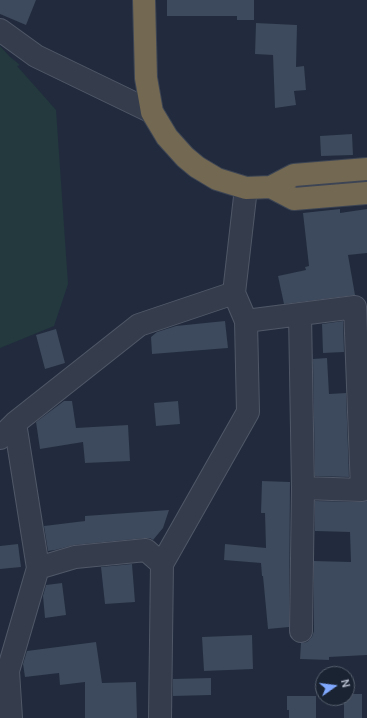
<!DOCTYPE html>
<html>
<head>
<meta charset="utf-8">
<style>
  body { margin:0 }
  #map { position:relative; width:367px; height:718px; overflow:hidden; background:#212b3d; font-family:"DM Sans",sans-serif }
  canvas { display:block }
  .north { position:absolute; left:315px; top:666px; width:40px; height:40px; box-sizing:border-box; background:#1a2331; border:1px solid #565f6d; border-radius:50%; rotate:76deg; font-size:11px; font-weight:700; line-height:16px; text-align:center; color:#b0b8c8 }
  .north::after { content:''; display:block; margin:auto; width:14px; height:18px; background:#80a9fe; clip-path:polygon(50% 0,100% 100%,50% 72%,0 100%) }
</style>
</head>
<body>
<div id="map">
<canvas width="367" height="718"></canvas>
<div class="north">N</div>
</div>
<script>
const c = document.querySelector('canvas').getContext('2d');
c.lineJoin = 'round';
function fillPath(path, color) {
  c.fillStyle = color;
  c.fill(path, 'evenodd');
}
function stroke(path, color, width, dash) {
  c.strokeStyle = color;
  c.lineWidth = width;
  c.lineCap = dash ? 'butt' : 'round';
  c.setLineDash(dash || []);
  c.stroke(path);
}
const green = new Path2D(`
  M 0,46 L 9,56 L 20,65 L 17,66 L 56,110 L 68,284 L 54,326 L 0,348 Z`);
const building = new Path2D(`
  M 0,0 L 36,0 L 26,25 L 0,14 Z
  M 167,0 L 254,0 L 254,20 L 237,20 L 237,16 L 167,16 Z
  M 256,23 L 297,25 L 296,67 L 304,66 L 306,90 L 294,91 L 296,105 L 275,108 L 273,55 L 255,54 Z
  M 352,134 L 353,155 L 321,156 L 320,136 Z
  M 340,209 L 340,213 L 367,209 L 367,253 L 348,255 L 355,295 L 284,304 L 278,276 L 306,270 L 305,267 L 309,266 L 303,213 Z
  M 225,321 L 228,348 L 152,354 L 151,337 L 157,332 L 176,326 Z
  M 343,321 L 344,352 L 323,353 L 322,324 Z
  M 56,329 L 65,363 L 45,369 L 36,335 Z
  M 327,358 L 329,394 L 346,393 L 349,477 L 315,476 L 313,359 Z
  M 64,401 L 72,401 L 76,428 L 128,425 L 130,461 L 85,463 L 83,442 L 40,449 L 36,422 Z
  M 178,401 L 180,424 L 156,426 L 154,403 Z
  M 262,481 L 290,482 L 289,627 L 268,629 L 263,576 L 262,576 L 261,563 L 224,560 L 225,544 L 266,548 L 265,513 L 261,513 Z
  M 315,501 L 362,502 L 367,501 L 367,655 L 329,657 L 329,660 L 300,659 L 301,643 L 307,642 L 312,637 L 314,631 L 314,561 L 351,562 L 350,532 L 315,531 Z
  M 169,510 L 163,528 L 153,540 L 150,538 L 145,538 L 74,545 L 55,550 L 48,551 L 44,526 L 85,521 L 85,516 Z
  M 18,544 L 21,567 L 0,569 L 0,546 Z
  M 132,564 L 135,602 L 105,604 L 101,567 Z
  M 62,583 L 66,615 L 45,618 L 43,596 L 46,585 Z
  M 252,635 L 253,669 L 204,671 L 202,637 Z
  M 96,642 L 102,683 L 136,682 L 137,718 L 85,718 L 85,682 L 60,685 L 59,673 L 25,677 L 23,664 L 27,651 Z
  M 211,678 L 211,695 L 173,696 L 173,679 Z
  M 347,694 L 362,694 L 362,718 L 344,718 L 344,698 L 347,698 Z
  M 287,696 L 316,696 L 316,718 L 289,718 L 289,710 L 287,710 Z`);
const minor = new Path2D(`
  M 0,30 L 36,56 L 152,112
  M 300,314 L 303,488
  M 246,321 L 355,307 L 362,490 L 303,488 L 301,631
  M 0,438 L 15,423 L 139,325 L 234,293
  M 38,568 L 75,557 L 146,550 L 162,564
  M 11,718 L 8,671 L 38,568 L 15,423
  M 160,718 L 162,564 L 248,412 L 246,321 L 234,293 L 246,188`);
const highway = new Path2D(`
  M 144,0 L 146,78 L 152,112 L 167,137 L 185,157 L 197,167 L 217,179 L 246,188 L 271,187 L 294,175 L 367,169
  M 271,187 L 294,199 L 367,193`);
fillPath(green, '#23393e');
fillPath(building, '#3d495c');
stroke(minor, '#505867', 24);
stroke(highway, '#3d4554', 24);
stroke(minor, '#353d4d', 22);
stroke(highway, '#736852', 22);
</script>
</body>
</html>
